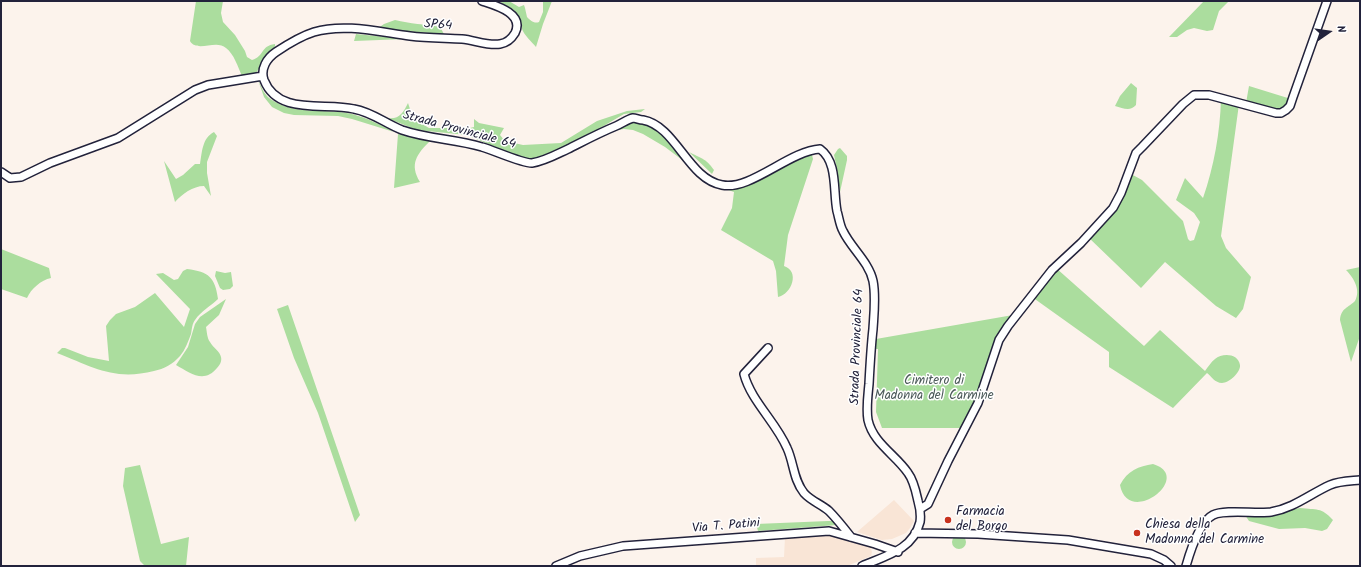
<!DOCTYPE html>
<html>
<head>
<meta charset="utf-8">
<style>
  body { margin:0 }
  #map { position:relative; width:1361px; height:567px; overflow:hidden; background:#fcf3ec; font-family:Kalam,sans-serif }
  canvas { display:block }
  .frame { position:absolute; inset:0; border:2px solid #22223b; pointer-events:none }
  .north { position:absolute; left:1309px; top:12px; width:40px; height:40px; -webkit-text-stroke:3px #fff; paint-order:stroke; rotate:77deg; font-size:11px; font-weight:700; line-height:16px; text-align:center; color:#22223b }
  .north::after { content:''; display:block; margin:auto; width:14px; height:18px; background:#22223b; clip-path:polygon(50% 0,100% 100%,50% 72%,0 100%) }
</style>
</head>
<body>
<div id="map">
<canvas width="1361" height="567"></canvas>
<div class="frame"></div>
<div class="north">N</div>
</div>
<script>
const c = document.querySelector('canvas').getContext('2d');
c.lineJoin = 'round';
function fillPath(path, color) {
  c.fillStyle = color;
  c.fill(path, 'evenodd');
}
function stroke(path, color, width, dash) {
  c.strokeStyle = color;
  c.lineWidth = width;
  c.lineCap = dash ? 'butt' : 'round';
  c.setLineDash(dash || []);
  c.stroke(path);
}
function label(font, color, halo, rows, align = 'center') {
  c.font = font + ' Kalam,sans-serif';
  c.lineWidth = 3;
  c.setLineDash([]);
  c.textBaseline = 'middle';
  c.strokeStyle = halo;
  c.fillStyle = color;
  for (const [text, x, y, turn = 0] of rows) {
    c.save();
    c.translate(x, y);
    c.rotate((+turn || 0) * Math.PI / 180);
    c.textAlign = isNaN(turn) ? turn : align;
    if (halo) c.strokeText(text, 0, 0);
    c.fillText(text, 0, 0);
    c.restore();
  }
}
const built = new Path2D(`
  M 894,500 L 914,521 L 910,528 L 906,533 L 892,539 L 882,540 L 857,532 Z
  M 828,534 L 870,546 L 872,552 L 871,556 L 847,566 L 756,566 L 756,558 L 784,557 L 785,537 Z`);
const green = new Path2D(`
  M 196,1 L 223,1 L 221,13 L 223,22 L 235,35 L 245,51 L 247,57 L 252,60 C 265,56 260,46 275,44 C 276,52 261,65 256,73 L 242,76 C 238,67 234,54 226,48 C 216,39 197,53 190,41 Z
  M 502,1 L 509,1 L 519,7 L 524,5 L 525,8 L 527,17 C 530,20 534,24 539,22 L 543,12 L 543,1 L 552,1 L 543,24 L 536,47 C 532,42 524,35 522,29 C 517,13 518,10 501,3 Z
  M 1204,1 L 1229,1 L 1219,11 L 1213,30 L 1207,31 L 1194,28 L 1187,30 L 1177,37 L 1169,37 Z
  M 395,20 C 410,24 425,24 440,27 L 444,34 L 377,29 L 384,24 Z
  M 356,34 L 405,39 L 354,41 Z
  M 258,80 C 261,86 264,94 269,98 C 293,116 325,108 352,114 C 367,118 381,125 394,132 L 352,119 L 338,116 L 294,115 L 284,113 L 272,107 L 264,97 Z
  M 1131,83 L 1137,88 L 1136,105 C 1130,112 1123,108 1115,106 L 1120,96 Z
  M 1249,86 L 1291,99 C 1281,120 1263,108 1246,103 Z
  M 1221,99 L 1239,104 L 1221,236 L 1226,248 L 1251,277 L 1243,309 L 1236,318 L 1216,306 L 1165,262 L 1141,288 L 1088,237 L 1106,220 L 1131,174 L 1142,180 L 1183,221 L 1188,239 L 1190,241 L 1194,240 L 1200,222 L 1194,213 L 1176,200 L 1185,178 L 1203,198 C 1214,166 1220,133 1221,99 Z
  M 408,103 L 412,115 L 417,121 L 429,128 L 470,128 L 474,127 L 474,119 L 479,123 L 504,128 L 500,135 L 505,141 L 523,145 L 561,143 L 597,121 L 627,111 L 645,109 L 641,112 L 624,114 L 566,148 L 539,159 L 531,159 L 519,157 L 467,135 L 417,130 L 387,118 C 399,120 403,113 408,103 Z
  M 635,121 C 639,122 644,122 648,124 C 664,131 678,151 689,165 L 665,147 L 643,134 L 633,130 L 624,129 L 613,131 L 627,123 Z
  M 214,132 L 217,136 L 207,162 L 207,173 L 211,196 L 204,186 C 193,186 182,194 175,202 L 164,161 L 176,179 L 183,175 L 195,164 L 200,164 C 202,153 202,138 214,132 Z
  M 398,134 L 430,141 C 417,154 409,164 420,182 L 394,188 Z
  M 840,148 L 847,156 L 847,160 L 840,192 L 837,169 L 834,155 L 838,149 Z
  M 689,152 C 700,158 706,158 714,170 L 712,174 Z
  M 806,155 L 812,155 L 813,159 L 788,235 L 784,266 C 800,271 792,294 778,297 L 776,271 L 773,261 L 721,230 L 732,208 L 734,192 L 728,190 C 756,185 780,167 806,155 Z
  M 1,249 L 49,268 L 51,278 C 41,280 31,289 27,298 L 1,289 Z
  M 1360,267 L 1360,336 L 1351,362 L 1340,320 C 1341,308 1348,308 1355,301 C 1361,290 1354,278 1346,270 Z
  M 1056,268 L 1144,346 L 1160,330 L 1205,371 C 1208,367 1211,362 1215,359 C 1222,353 1238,353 1240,365 C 1241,372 1229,383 1222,383 C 1215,383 1211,376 1207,373 L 1173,408 L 1109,367 L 1109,352 L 1032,297 Z
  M 187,269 C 209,272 215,277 218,299 C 211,306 201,311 195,320 C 192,324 192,329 191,334 C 188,342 185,350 180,356 C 173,364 164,369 154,371 C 114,381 93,367 57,353 L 62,348 L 65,348 L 88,357 L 109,361 L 106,326 L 110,320 L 116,314 L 135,307 L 155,293 L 184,327 L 190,309 L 156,274 L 163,273 L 174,280 L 178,279 L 183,271 Z
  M 216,271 L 225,273 L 231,272 L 233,286 L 230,289 L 223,290 L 220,288 L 215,276 Z
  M 226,299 L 219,315 L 206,327 C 207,332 207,338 210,342 C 213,348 220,351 221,357 C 222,361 220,365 217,368 C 204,384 190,373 176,365 L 188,347 L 195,324 L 200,317 Z
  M 288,305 L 360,515 L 355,522 L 318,413 L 294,358 L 277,309 Z
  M 1013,315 L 993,351 L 972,410 L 961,428 L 882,428 L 876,412 L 878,349 L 875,349 L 876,339 Z
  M 1153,464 C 1195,477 1128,528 1120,485 C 1127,471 1139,466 1153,464 Z
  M 140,465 L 161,544 L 189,537 L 186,566 L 145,566 L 140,561 L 123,486 L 125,468 Z
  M 1300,508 C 1317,510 1321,507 1333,520 L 1327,529 L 1322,531 L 1305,528 L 1279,529 L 1249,521 L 1245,515 L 1278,512 Z
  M 828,521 L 835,521 L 837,525 L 758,531 L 756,524 Z
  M952 542a7 7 0 1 1 14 0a7 7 0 1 1-14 0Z`);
const minor = new Path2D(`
  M 482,1 C 494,5 525,13 515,33 C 512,38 507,43 500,44 C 488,46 474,40 462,39 C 445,38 427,38 410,36 C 379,32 344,23 314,32 C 301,36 288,44 276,52 C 267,58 260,69 264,80 C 278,116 325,102 354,109 C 372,112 386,124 402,130 C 428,139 456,139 482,147 C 493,150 524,164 532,163 C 545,161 557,154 568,149 C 584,141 599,133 616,126 C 621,124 628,119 633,118 C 636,118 639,120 643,120 C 676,126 688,179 722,185 C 750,191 789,151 820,149 C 838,162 833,191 837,211 C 839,218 840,226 843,231 C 851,248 869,262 873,281 C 876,296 874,313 873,329 C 871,347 870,365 869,384 C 868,395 866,408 868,420 C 873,443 896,455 908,473 C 914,481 916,492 918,501 C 920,508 921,515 920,522 C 913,550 885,556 862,566
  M 1,172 L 10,178 L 21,177 L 50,163 L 118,138 L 195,90 L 208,85 L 263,76
  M 768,348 L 744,374 C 751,401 776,422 787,448 C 794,463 793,479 804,493 C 811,501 821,504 829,511 C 837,519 844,528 851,537
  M 920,509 L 928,504 L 948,461 L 978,403 L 999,340 L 1008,326 L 1052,270 L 1081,243 L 1113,208 L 1121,193 L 1136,153 L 1142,147 L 1183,104 L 1194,95 L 1209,95 L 1276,113 L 1281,113 L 1286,110 L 1290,106 L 1293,97 L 1327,1
  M 915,533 L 978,534 L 1068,540 L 1151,554 L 1164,560 L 1171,566
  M 556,566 L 580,556 L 623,546 L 829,531 L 875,544 L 898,552
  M 1186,566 C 1190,552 1199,522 1213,515 C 1225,509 1256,514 1271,512 C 1294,508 1310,494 1330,485 C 1339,481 1350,481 1360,480`);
const markers = [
  [948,520,4,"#c8321e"],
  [1137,533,4,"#c8321e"]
];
const streetNames = [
  ["SP64",438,26,4],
  ["Strada Provinciale 64",459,131,15],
  ["Strada Provinciale 64",858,347,-88],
  ["Via T. Patini",726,527,-5]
];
const parkNames = [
  ["Cimitero di",934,382],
  ["Madonna del Carmine",934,397]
];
const poiNames = [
  ["Farmacia",956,513],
  ["del Borgo",956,528],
  ["Chiesa della",1145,526],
  ["Madonna del Carmine",1145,541]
];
fillPath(built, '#f9e5d6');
fillPath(green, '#abdd9e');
stroke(minor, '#22223b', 10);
stroke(minor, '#fff', 7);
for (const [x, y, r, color] of markers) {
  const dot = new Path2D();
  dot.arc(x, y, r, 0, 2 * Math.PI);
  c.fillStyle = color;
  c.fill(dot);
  stroke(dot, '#fff', 1.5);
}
label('13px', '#22223b', '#fff', streetNames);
label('13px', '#4b5a59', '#fff', parkNames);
label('13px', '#22223b', '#fff', poiNames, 'left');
</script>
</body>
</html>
